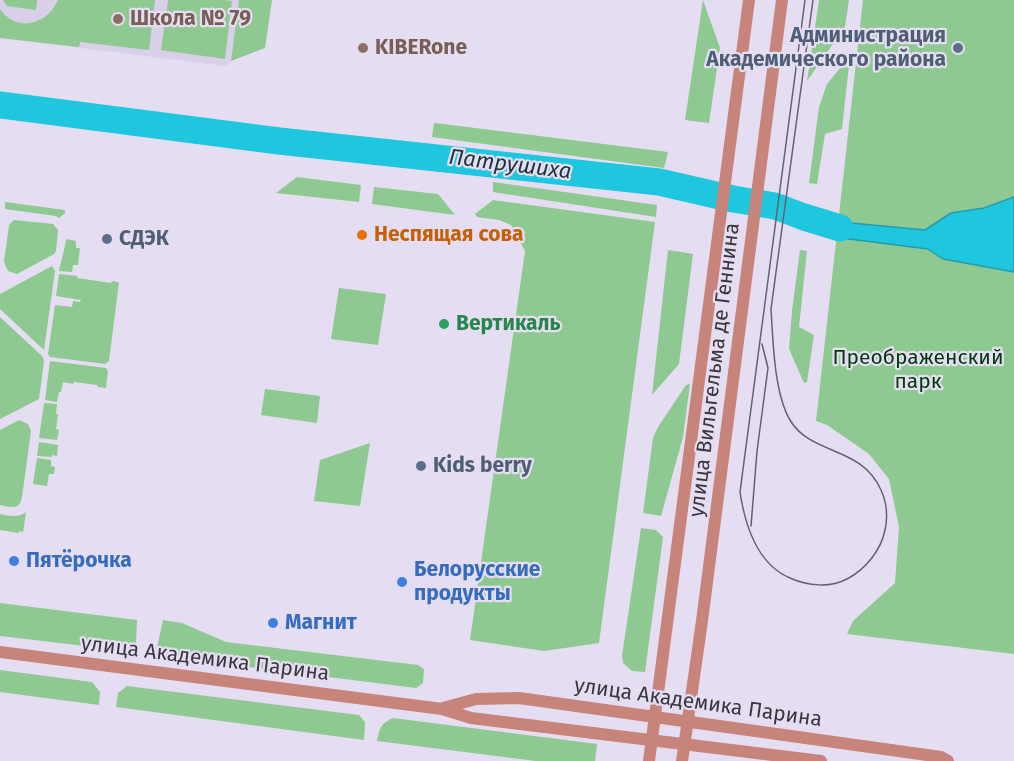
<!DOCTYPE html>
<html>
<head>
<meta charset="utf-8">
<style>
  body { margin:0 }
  canvas { display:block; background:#e5ddf1 }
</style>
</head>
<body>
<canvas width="1014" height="761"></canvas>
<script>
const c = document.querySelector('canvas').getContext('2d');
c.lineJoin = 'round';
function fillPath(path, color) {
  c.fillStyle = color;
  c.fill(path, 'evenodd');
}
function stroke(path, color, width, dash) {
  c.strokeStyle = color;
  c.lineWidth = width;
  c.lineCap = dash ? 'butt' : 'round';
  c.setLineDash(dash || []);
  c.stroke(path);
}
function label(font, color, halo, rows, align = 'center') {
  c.font = font + ' "Fira Sans",sans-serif';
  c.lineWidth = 4.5;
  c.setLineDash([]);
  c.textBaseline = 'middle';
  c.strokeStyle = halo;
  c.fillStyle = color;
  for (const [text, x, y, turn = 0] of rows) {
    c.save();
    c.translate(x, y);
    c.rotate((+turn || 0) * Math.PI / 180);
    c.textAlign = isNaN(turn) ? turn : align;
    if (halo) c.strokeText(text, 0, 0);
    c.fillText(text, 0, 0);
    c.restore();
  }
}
const built = new Path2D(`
  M 0,0 L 239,0 L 231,61 L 226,66 L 0,38 Z`);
const green = new Path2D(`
  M 3,0 L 37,0 L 36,10 L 7,6 Z
  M 58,0 L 155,0 L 149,50 L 80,42 L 79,47 L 0,38 L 0,9 C 17,33 47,25 58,0 Z
  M 168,0 L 223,0 L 232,1 L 225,59 L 161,50 Z
  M 239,0 L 272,0 L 265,48 L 231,61 Z
  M 703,0 L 720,48 L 709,123 L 685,120 Z
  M 819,0 L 849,0 L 845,27 L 807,81 Z
  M 863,0 L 1014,0 L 1014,654 L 847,634 L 853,621 L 895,583 L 899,527 L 889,479 L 869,454 L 827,425 L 816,421 Z
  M 850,56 L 842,129 L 825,134 L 817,184 L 809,183 L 819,107 L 827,84 Z
  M 434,123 L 435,123 L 668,152 L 664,168 L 432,137 Z
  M 297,177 L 361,185 L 359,202 L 276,193 Z
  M 493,182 L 657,205 L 656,217 L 493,192 Z
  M 374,187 L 438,194 L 455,215 L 372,204 Z
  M 493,200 L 655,222 L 599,643 L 544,651 L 470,640 L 525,251 L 511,225 L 499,220 L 477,217 L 475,214 Z
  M 5,202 L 65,210 L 65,213 L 59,218 L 56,216 L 5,209 Z
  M 14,220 L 53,224 L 58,230 L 56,251 L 54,254 L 17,274 L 8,271 L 4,262 L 9,225 Z
  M 66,239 L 76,241 L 76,248 L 80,248 L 78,265 L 73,265 L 72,272 L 59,271 C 61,260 65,250 66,239 Z
  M 668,250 L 693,254 L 679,364 L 652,395 Z
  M 800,250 L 807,251 L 799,327 L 814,335 L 807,382 L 804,383 L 789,349 L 792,311 Z
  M 52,266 L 55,271 L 44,350 L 0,309 L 0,294 Z
  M 59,274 L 77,276 L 77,278 L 111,283 L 112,281 L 119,282 L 109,361 L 105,364 L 50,357 L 48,354 L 55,305 L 72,307 L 73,301 L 80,302 L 81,300 L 56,296 Z
  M 339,288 L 386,294 L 378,345 L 331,339 Z
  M 0,317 L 42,356 L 44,361 L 39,399 L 0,419 Z
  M 50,361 L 106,368 L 108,371 L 106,388 L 98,387 L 97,385 L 74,382 L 73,384 L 63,382 L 61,392 L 59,392 L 57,402 L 45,400 Z
  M 690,384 L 683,437 L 661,516 L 643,513 L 653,438 L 658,427 L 686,385 Z
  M 265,389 L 320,396 L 317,423 L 261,415 Z
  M 44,403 L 57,404 L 56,414 L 58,414 L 56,429 L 59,430 L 57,440 L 39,438 Z
  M 19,420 L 28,424 L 31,431 L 22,497 C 19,511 11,507 0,505 L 0,430 Z
  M 39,442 L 58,445 L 57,456 L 52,455 L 52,457 L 37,456 Z
  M 370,443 L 360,506 L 314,501 L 320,460 Z
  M 37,458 L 51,460 L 51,466 L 55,467 L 54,474 L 49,474 L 47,486 L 33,484 Z
  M 26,512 L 23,532 L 19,531 L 19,533 L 0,530 L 0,514 C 10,516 18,518 26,512 Z
  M 641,528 L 656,530 L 663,537 L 645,672 L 632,671 L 623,663 L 622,656 Z
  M 0,603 L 137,620 L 136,644 L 128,651 L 0,636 Z
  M 163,620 L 182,623 L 226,642 L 418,665 L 424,669 L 423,683 L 416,688 L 161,656 L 157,648 Z
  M 0,670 L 92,682 L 100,692 L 99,705 L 0,692 Z
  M 127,686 L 359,715 L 365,722 L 364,740 L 116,707 L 118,693 Z
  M 393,718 L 597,744 L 595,761 L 536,761 L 377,741 C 380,728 380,724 393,718 Z`);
const water = new Path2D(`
  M 1014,197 L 1014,272 L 943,259 L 928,249 L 849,239 L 805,229 L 807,209 L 851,223 L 925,230 L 951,213 L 984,208 Z`);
const river = new Path2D(`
  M 0,105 L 279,141 L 659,182 L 733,199 L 775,206 L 804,217 L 840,228`);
const tertiary = new Path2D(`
  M 0,652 L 442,709 L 471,718 L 821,761
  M 443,708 L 476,699 L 519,698 L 941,757 L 948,761
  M 649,761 L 749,0
  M 682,761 L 702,621 L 782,0`);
const tram = new Path2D(`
  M 805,0 L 740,492 C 745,525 757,564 790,578 C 808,586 830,588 847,579 C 866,569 881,550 885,530 C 888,516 887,503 881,490 C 861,445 811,456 790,420 C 774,393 773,340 771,309 L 813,0
  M 751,526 L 757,451 L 768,368 L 762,344`);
const markers = [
  [118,19,6,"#8d6e63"],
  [363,48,6,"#8d6e63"],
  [958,48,6,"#5c6f8a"],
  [362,235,6,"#e8710a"],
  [107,239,6,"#5c6f8a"],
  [444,324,6,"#2e9e5b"],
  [421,466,6,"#5c6f8a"],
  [14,561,6,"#3f7fe0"],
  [402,582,6,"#3f7fe0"],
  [273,623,6,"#3f7fe0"]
];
const educationNames = [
  ["Школа № 79",130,19],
  ["KIBERone",375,48]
];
const serviceNames = [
  ["Администрация",946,36,"right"],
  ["Академического района",946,60,"right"],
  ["СДЭК",119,239],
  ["Kids berry",433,466]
];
const foodNames = [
  ["Неспящая сова",374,235]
];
const leisureNames = [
  ["Вертикаль",456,324]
];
const parkNames = [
  ["Преображенский",918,358],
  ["парк",918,382]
];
const streetNames = [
  ["улица Вильгельма де Геннина",715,370,-83],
  ["улица Академика Парина",205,659,7],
  ["улица Академика Парина",698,703,8]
];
const shopNames = [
  ["Пятёрочка",26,561],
  ["Белорусские",414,570],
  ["продукты",414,594],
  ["Магнит",285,623]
];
const waterNames = [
  ["Патрушиха",510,165,7]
];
fillPath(built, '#d9cfe9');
fillPath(green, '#8dc990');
fillPath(water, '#1ec6de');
stroke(water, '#269bae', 1.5);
stroke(river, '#1ec6de', 27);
stroke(tertiary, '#c7847a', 12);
stroke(tram, '#66626c', 1.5);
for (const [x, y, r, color] of markers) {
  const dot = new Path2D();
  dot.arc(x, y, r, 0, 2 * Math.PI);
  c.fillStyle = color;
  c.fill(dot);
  stroke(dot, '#e5ddf1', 2);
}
label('bold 21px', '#785e54', '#e5ddf1', educationNames, 'left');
label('bold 21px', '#4e5e75', '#e5ddf1', serviceNames, 'left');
label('bold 21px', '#c56008', '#e5ddf1', foodNames, 'left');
label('bold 21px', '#27864d', '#e5ddf1', leisureNames, 'left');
label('21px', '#003a0b', '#e5ddf1', parkNames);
label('21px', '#3a373e', '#e5ddf1', streetNames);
label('bold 21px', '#366cbe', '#e5ddf1', shopNames, 'left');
label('italic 22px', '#1c3439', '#e5ddf1', waterNames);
</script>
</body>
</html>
